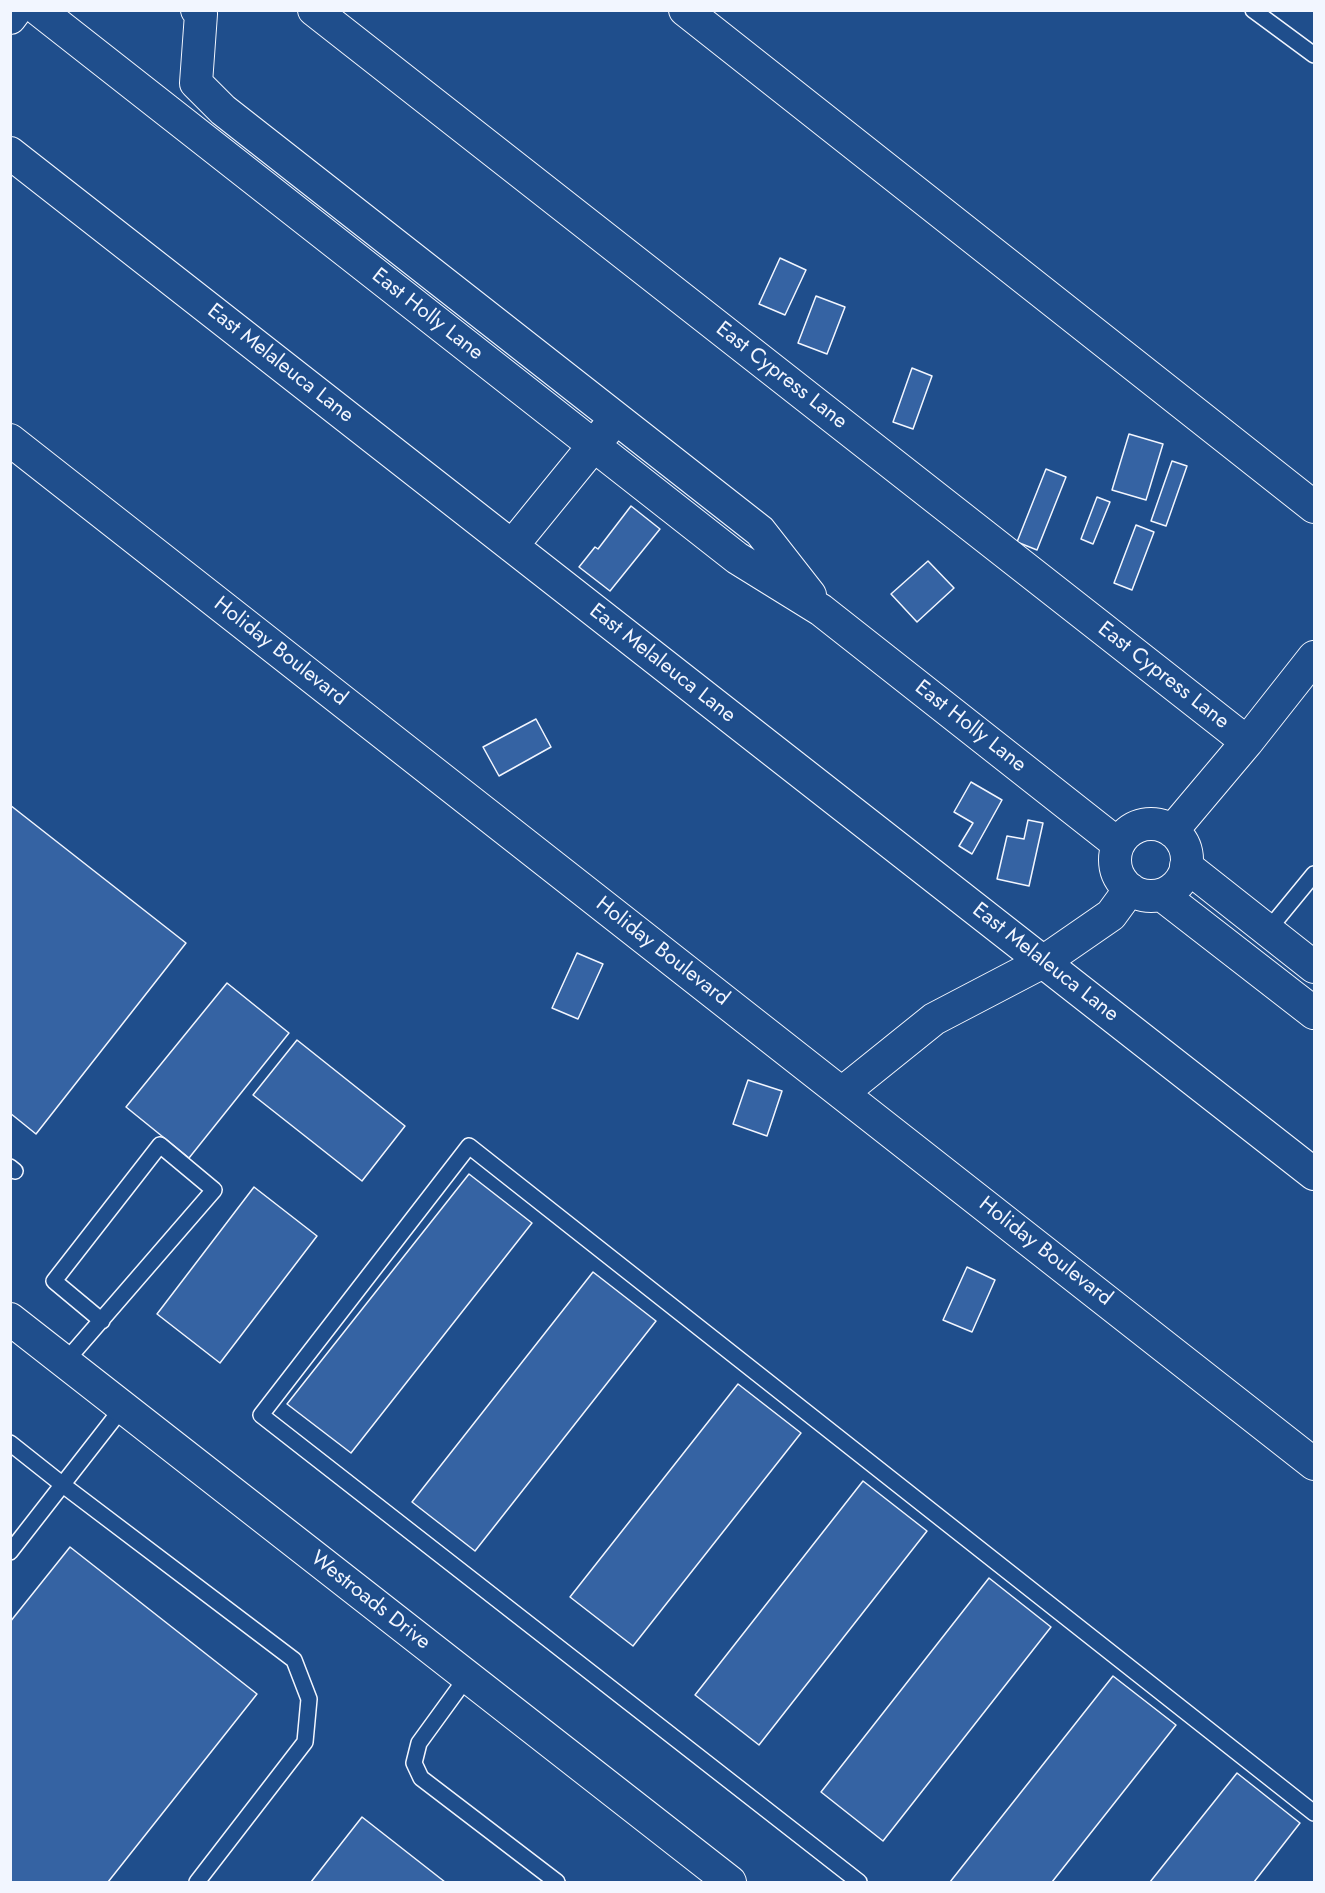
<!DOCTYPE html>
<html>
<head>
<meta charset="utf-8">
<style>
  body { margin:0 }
  #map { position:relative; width:1325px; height:1893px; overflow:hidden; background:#1f4e8c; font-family:Jost,sans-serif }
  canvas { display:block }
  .frame { position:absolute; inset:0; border:12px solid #f2f6ff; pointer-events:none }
</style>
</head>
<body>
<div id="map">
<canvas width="1325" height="1893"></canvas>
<div class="frame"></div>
</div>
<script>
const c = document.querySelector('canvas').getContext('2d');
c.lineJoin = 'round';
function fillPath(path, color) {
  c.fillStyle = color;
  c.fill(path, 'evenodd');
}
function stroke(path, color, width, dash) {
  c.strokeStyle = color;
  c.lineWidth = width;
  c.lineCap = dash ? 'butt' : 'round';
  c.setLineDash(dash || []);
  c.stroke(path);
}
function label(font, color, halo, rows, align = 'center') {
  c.font = font + ' Jost,sans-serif';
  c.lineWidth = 4.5;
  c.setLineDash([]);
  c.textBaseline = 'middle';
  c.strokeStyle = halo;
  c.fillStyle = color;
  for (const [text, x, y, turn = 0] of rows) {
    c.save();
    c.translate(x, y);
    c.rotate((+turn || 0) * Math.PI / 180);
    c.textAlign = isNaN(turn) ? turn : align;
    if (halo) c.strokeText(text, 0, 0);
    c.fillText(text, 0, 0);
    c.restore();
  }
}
const building = new Path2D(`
  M 780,258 L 806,270 L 785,315 L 759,304 Z
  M 816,296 L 845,307 L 827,354 L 798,343 Z
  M 912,368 L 932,376 L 913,429 L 893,422 Z
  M 1129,434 L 1163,444 L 1146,500 L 1112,490 Z
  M 1172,461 L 1187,466 L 1166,526 L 1151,521 Z
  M 1046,469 L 1066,477 L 1037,550 L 1017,542 Z
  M 1097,497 L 1110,502 L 1093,544 L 1081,539 Z
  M 631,506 L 660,529 L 610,591 L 579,567 L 595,547 L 598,549 Z
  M 1136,525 L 1154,532 L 1132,590 L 1114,583 Z
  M 928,561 L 954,588 L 917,622 L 891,594 Z
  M 536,719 L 551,747 L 499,776 L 483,747 Z
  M 971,782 L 1002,800 L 972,854 L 959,846 L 973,823 L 954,812 Z
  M 10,805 L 186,943 L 36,1134 L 10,1113 Z
  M 1028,820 L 1043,823 L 1029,886 L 997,879 L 1007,836 L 1024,839 Z
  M 577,953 L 603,964 L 578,1019 L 552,1008 Z
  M 227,983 L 289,1033 L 189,1158 L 126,1107 Z
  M 297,1040 L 405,1126 L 362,1181 L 253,1095 Z
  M 748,1080 L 782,1091 L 767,1136 L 733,1124 Z
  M 469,1174 L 532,1223 L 351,1453 L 287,1404 Z
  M 254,1187 L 317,1236 L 220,1363 L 157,1314 Z
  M 967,1267 L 995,1280 L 972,1332 L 943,1320 Z
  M 593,1272 L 656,1321 L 475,1551 L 412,1502 Z
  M 738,1384 L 801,1433 L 633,1646 L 570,1597 Z
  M 863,1481 L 927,1531 L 759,1745 L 695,1695 Z
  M 70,1547 L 257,1694 L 108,1882 L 10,1882 L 10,1622 Z
  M 989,1578 L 1051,1627 L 883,1841 L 821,1792 Z
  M 1113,1676 L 1176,1725 L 1052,1882 L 950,1882 Z
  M 1237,1773 L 1300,1823 L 1254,1882 L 1150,1882 Z
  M 362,1817 L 445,1882 L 311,1882 Z`);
const lane = new Path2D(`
  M 1253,10 L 1314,55
  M 1268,930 L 1314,874
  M 10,1167 L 15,1171
  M 65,1362 L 214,1190 L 160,1145 L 54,1281 L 102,1321
  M 10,1443 L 63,1485 L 294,1660 L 309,1699 L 305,1742 L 197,1882
  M 10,1552 L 123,1407
  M 467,1677 L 419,1743 L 414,1763 L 421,1778 L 557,1882
  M 859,1882 L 261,1415 L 469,1146 L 1314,1813`);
const street = new Path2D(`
  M 39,10 L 737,558 L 821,610 L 1118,844
  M 197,10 L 201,14 L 196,83 L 223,110 L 760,531 L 810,595
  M 314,10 L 1247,742
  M 685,10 L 1314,507
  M 10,18 L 16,10
  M 10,153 L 1314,1174
  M 10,440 L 1314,1464
  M 512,546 L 608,428
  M1115 860a36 36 0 1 1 72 0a36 36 0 1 1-72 0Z
  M 1172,831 L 1247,742 L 1314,657
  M 1186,866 L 1314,967
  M 1162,895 L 1314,1013
  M 842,1093 L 934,1019 L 1043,962 L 1111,915 L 1130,889
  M 10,1319 L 730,1882`);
const streetNames = [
  ["East Holly Lane",427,315,38],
  ["East Melaleuca Lane",280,364,38],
  ["East Cypress Lane",781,376,38],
  ["Holiday Boulevard",280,652,38],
  ["East Melaleuca Lane",662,664,38],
  ["East Cypress Lane",1163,676,38],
  ["East Holly Lane",970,727,38],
  ["Holiday Boulevard",662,952,38],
  ["East Melaleuca Lane",1045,963,38],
  ["Holiday Boulevard",1045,1252,38],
  ["Westroads Drive",370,1601,38]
];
fillPath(building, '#3563a3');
stroke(building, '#f2f6ff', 1.5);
stroke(lane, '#f2f6ff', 18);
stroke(street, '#f2f6ff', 34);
stroke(lane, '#1f4e8c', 15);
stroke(street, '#1f4e8c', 32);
label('21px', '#f2f6ff', '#1f4e8c', streetNames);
</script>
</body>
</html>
